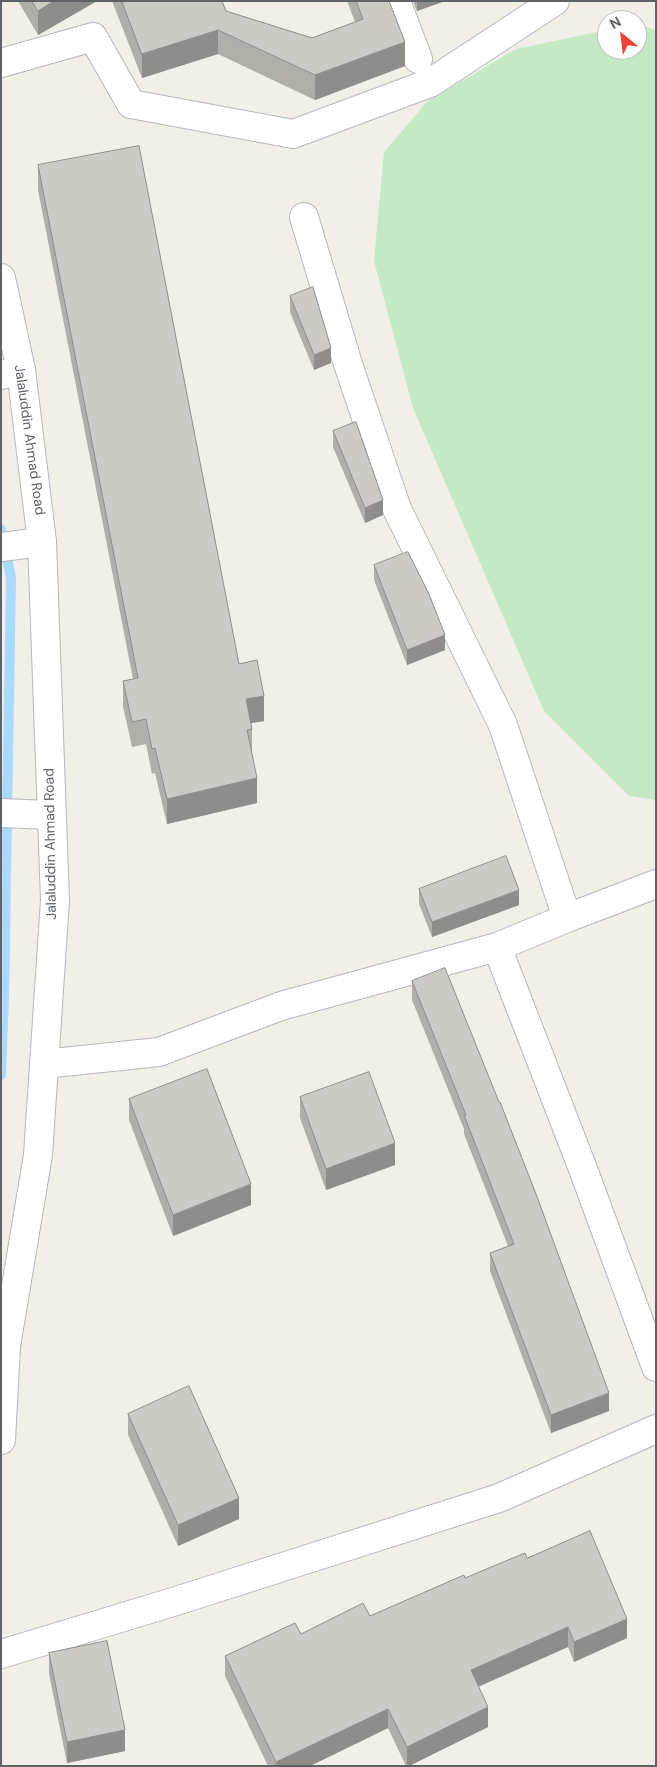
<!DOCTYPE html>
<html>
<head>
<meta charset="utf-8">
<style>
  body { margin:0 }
  #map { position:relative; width:657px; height:1767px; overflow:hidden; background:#f1efe8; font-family:"DM Sans",sans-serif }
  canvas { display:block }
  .frame { position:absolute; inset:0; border:2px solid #5f6368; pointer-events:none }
  .north { position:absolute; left:597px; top:10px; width:50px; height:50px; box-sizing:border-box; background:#fff; border:1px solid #bfc1c3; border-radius:50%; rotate:331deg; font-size:14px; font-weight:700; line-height:20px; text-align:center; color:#5f6368 }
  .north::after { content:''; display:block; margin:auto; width:18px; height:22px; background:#ea4335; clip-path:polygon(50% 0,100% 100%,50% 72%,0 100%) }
</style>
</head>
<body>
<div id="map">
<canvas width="657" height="1767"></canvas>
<div class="frame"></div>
<div class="north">N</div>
</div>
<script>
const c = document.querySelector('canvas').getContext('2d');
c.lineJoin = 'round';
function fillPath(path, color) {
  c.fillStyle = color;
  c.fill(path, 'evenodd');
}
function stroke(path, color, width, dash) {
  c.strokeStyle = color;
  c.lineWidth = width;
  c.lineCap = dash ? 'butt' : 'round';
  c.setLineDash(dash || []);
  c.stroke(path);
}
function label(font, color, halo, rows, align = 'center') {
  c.font = font + ' "DM Sans",sans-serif';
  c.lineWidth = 4.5;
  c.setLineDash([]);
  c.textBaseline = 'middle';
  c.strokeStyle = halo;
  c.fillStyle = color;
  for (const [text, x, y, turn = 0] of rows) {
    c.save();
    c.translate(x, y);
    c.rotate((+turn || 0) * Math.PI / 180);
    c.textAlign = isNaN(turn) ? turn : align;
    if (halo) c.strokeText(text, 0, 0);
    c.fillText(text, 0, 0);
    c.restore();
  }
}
const green = new Path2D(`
  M 637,24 L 656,30 L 656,800 L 629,796 L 544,711 L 413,408 L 374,261 L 384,152 L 428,101 L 516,49 L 607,30 L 607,50 L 637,50 Z`);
const stream = new Path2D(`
  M 1,529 L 11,578 L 4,996 L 1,1075`);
const minor = new Path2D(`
  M 396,1 L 418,59
  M 1,63 L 93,37 L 131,104 L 293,134 L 430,83 L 555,1
  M 304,217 L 348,364 L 397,509 L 503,725 L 567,918
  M 1,375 L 21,370
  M 1,547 L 42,542
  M 1,813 L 51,815
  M 497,947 L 583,1169 L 656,1367
  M 44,1064 L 159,1052 L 281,1006 L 497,947 L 567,918 L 656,884
  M 1,1654 L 173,1602 L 499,1498 L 656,1429`);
const tertiary = new Path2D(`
  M 1,278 L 21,370 L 42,542 L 55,900 L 38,1155 L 6,1346 L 1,1440`);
const wall = new Path2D(`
  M 18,1 L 97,1 L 38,35 Z
  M 112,1 L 222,1 L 226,11 L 312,38 L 355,22 L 347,1 L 389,1 L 405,66 L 315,100 L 218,54 L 142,78 Z
  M 413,1 L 445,1 L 417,11 Z
  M 38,165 L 239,664 L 264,721 L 251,723 L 252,729 L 252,754 L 257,803 L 167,824 L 155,773 L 152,774 L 146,744 L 132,747 L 123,706 L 123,681 L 133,679 L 38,190 Z
  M 290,296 L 331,363 L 314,370 L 290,312 Z
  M 333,431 L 383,515 L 365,523 L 333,447 Z
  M 374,565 L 445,650 L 407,665 L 374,580 Z
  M 419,889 L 519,905 L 432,937 L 419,904 Z
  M 412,981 L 609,1411 L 551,1433 L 490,1271 L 490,1253 L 508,1246 L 464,1134 L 464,1129 L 412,1000 Z
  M 300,1097 L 395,1165 L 326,1190 L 300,1118 Z
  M 129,1099 L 251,1205 L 173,1236 L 129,1120 Z
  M 128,1414 L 239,1519 L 178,1546 L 128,1435 Z
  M 527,1558 L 627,1638 L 574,1662 L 568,1647 L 479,1686 L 488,1727 L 409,1766 L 406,1766 L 388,1728 L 310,1766 L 268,1766 L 225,1676 L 225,1656 L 301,1634 L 370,1616 L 465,1578 Z
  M 49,1653 L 125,1751 L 67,1763 L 49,1674 Z`);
const shadedWall = new Path2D(`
  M 54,1 L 97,1 L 38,35 L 38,11 Z
  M 417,1 L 445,1 L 417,11 Z
  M 218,30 L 218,54 L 142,78 L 142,54 Z
  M 405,42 L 405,66 L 315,100 L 315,75 Z
  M 331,348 L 331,363 L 314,370 L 314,355 Z
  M 383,500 L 383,515 L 365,523 L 365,508 Z
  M 445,635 L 445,650 L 407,665 L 407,650 Z
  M 264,696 L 264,721 L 246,724 L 246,699 Z
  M 257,778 L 257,803 L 167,824 L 167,799 Z
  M 519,890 L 519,905 L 432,937 L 432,922 Z
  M 395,1143 L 395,1165 L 326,1190 L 326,1169 Z
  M 251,1184 L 251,1205 L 173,1236 L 173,1215 Z
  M 609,1393 L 609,1411 L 551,1433 L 551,1415 Z
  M 239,1498 L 239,1519 L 178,1546 L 178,1525 Z
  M 627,1619 L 627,1638 L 574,1662 L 574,1642 Z
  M 568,1627 L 568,1647 L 471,1690 L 471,1670 Z
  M 488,1707 L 488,1727 L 409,1766 L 407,1766 L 407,1747 Z
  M 388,1709 L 388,1728 L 310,1766 L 276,1766 L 276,1762 Z
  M 125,1730 L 125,1751 L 67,1763 L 67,1742 Z`);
const building = new Path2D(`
  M 32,1 L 54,1 L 38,11 Z
  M 122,1 L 222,1 L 226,11 L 312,38 L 363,19 L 356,1 L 389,1 L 405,42 L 315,75 L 218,30 L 142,54 Z
  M 139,146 L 239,664 L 257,660 L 264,696 L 246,699 L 252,729 L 247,730 L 257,778 L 167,799 L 155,748 L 152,749 L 146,719 L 132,722 L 123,681 L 138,678 L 38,165 Z
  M 313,287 L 331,348 L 314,355 L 290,296 Z
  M 356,422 L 383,500 L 365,508 L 333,431 Z
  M 408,552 L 429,594 L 445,635 L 407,650 L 374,565 Z
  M 506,856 L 519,890 L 432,922 L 419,889 Z
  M 445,968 L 499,1102 L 500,1102 L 536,1194 L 609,1393 L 551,1415 L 490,1253 L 514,1244 L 464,1115 L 466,1115 L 412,981 Z
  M 207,1069 L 251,1184 L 173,1215 L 129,1099 Z
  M 369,1072 L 395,1143 L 326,1169 L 300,1097 Z
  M 189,1386 L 239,1498 L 178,1525 L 128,1414 Z
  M 590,1531 L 627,1619 L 574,1642 L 568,1627 L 471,1670 L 488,1707 L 407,1747 L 388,1709 L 276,1762 L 225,1656 L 295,1623 L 301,1634 L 363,1603 L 370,1616 L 464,1575 L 465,1578 L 525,1553 L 527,1558 Z
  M 107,1641 L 125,1730 L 67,1742 L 49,1653 Z`);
const streetNames = [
  ["Jalaluddin Ahmad Road",29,440,82],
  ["Jalaluddin Ahmad Road",51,844,-91]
];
fillPath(green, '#c5e8c5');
stroke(stream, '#aadaff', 10);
stroke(minor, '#b5b8bc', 30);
stroke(tertiary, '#b5b8bc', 30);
stroke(minor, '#fff', 28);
stroke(tertiary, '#fff', 28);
fillPath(wall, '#afaea9');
fillPath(shadedWall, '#8f8d8a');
fillPath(building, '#cccac5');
stroke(building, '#8f8d8a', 1);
label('14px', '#5f6368', '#fff', streetNames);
</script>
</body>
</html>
